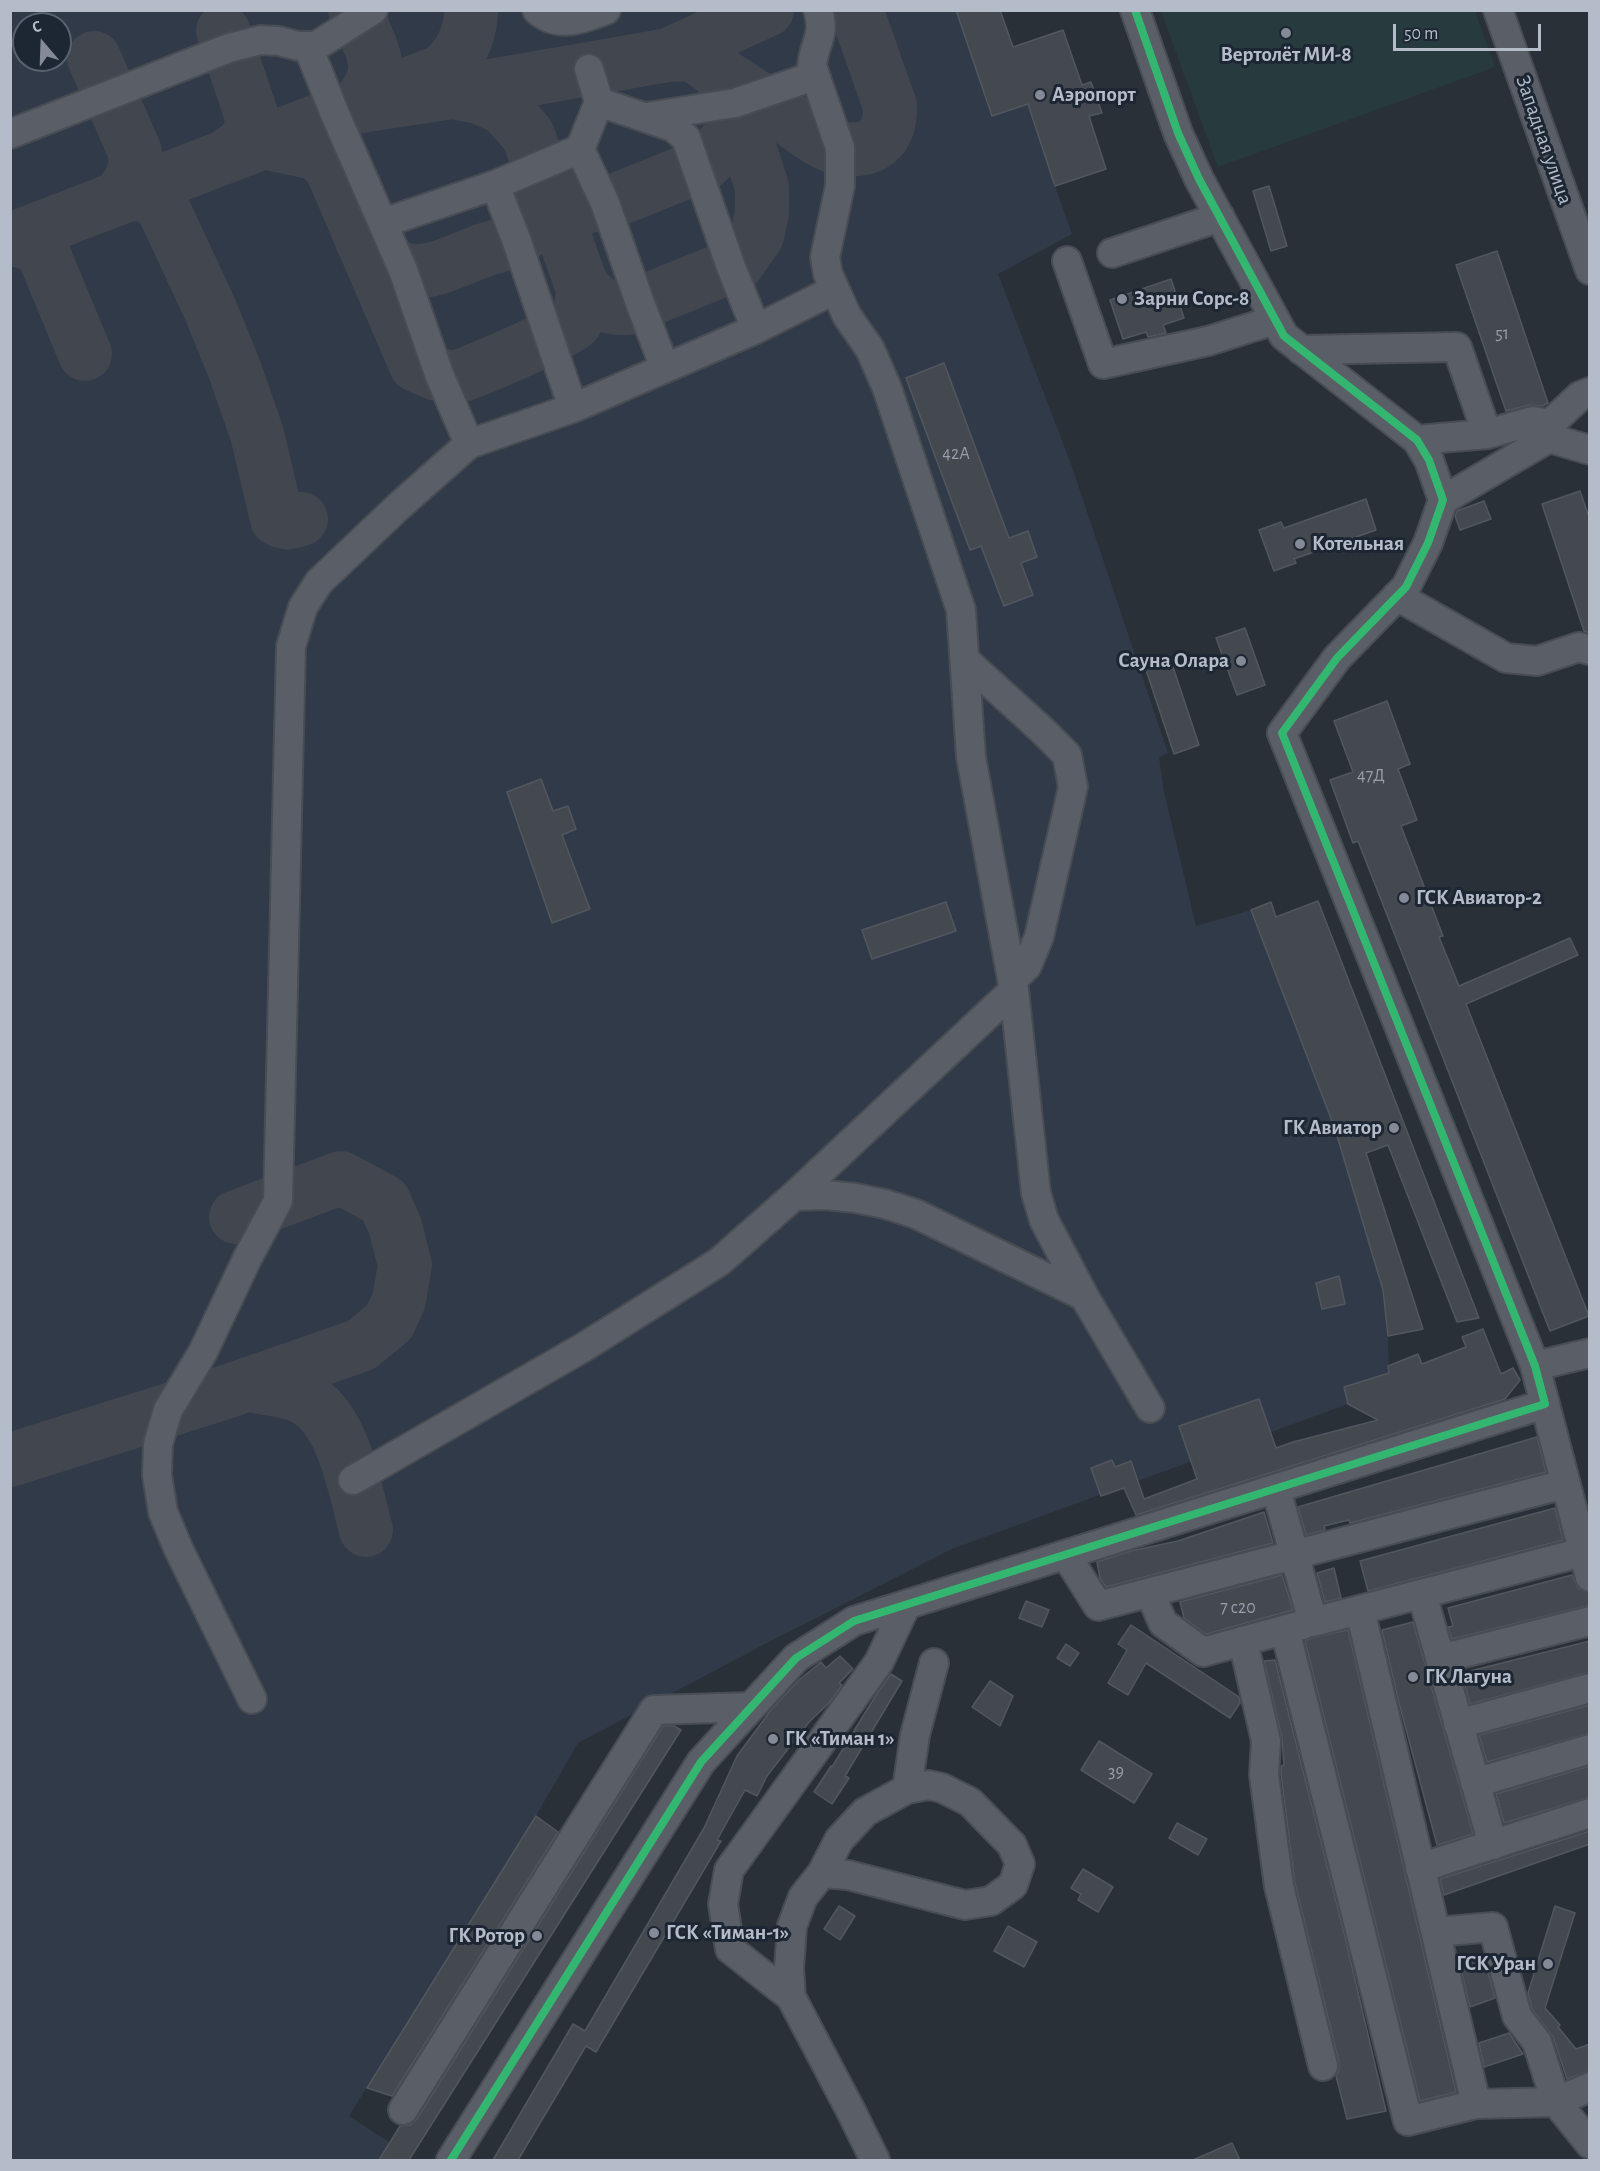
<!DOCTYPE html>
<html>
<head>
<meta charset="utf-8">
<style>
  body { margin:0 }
  #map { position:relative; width:1600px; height:2171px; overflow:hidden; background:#2a3038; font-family:"Alegreya Sans",sans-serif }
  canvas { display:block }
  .frame { position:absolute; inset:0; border:12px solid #b4bcc9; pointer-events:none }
  .north { position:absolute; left:12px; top:12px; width:60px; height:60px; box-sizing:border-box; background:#1d2633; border:2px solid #59626f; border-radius:50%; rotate:341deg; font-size:16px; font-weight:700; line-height:24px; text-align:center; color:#b4bcc9 }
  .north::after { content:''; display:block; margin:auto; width:21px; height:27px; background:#848b96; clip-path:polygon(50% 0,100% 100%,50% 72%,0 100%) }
  .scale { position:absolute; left:1393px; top:24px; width:148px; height:27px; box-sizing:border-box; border:3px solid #b4bcc9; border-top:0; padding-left:8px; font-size:18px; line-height:21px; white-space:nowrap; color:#b4bcc9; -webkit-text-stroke:4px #1d2633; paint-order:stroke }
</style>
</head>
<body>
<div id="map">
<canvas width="1600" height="2171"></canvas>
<div class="frame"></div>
<div class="north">С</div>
<div class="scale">50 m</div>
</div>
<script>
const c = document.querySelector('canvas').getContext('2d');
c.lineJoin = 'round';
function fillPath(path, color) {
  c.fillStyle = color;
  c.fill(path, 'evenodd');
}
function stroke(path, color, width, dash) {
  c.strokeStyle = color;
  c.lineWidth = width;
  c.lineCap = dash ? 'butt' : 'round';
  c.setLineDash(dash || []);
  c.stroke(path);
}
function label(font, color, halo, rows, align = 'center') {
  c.font = font + ' "Alegreya Sans",sans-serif';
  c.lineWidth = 6;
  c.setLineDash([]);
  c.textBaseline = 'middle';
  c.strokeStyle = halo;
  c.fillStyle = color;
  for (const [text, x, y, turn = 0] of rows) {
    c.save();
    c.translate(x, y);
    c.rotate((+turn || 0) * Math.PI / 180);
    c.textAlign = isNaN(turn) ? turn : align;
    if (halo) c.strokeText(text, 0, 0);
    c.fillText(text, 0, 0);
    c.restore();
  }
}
const airport = new Path2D(`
  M 1000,10 L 1013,47 L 1063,30 L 1082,85 L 1091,82 L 1102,113 L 1089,117 L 1106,169 L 1055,186 L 1072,234 L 998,274 L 1071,464 L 1168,753 L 1159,757 L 1164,792 L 1196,926 L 1251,910 L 1335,1129 L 1383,1290 L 1387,1315 L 1389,1373 L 1345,1387 L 1348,1404 L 952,1549 L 765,1644 L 578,1743 L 536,1816 L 349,2116 L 389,2142 L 379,2160 L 11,2160 L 11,11 ZM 24,24 L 60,24 L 60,60 L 24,60 Z`);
const green = new Path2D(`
  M 1161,11 L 1475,11 L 1495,67 L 1218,167 Z`);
const taxiway = new Path2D(`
  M 355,10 C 372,53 389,66 357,106
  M 223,31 L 252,117 L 250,134 L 242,145 L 226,156
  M 668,55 L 767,10
  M 94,58 L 135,152 C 137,174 131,182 117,199
  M 719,73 C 741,87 763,101 785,116 C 801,127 820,144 840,148 C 873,154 891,138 890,106 L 857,12 L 854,10
  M 396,89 L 440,72 C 460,58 469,38 471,14
  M 264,142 L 315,153 L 330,165 L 416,365 C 428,370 442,378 456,377 C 464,377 569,330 574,324 C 581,316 582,300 583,289 L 528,135 L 504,108 L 479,97 L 452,92
  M 134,192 L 154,199 L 163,208 L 210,309 L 234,368 L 257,434 L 277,519 C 285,525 292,522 301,519
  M 14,239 L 34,245 L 44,255 L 85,354
  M 10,240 L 354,107 L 497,85 L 668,55 L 693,54 L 719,73 L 735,103 L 762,187 L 762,213 L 757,236 L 737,264 L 628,308 C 605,309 600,304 583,289
  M 362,241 C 410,288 429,271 484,250 C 494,247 516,242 523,235 C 538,220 541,199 544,179 L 572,202 L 590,206 L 611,202 L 703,165 L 717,152 L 728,138 L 735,120 L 735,103
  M 248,1384 C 266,1390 285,1389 302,1397 C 344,1416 355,1490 366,1530
  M 10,1460 L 223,1393 L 361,1345 L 389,1322 L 399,1300 L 405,1265 L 395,1226 L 384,1201 L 341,1178 L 236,1217`);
const building = new Path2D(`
  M 956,10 L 1000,10 L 1013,47 L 1063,30 L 1082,85 L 1091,82 L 1102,113 L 1089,116 L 1106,169 L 1055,186 L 1028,104 L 992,116 Z
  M 1269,186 L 1287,246 L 1271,251 L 1253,191 Z
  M 1497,251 L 1548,403 L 1542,406 L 1529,405 L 1506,411 L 1456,265 Z
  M 1171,279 L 1184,318 L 1163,325 L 1166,333 L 1148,337 L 1146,332 L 1123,339 L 1110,300 Z
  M 944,363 L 1009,538 L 1028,531 L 1037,557 L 1021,563 L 1033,595 L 1004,606 L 981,546 L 970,550 L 906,378 Z
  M 1580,491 L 1590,520 L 1590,633 L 1584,631 L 1542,504 Z
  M 1366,499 L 1376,530 L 1294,559 L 1296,563 L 1274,571 L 1259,530 L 1281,522 L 1284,528 Z
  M 1484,501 L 1491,519 L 1460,530 L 1455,516 L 1457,511 Z
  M 1245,628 L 1265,685 L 1237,695 L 1216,638 Z
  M 1169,655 L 1199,745 L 1174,754 L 1144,664 Z
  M 1387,701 L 1410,764 L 1398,769 L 1417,820 L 1401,826 L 1443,936 L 1439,937 L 1459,986 L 1570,938 L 1578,955 L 1466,1004 L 1589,1316 L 1550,1331 L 1358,841 L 1353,843 L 1330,780 L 1353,772 L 1334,721 Z
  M 541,779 L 553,811 L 568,806 L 576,829 L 562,835 L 590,909 L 552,923 L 507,792 Z
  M 1318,901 L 1479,1318 L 1457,1322 L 1388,1145 L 1366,1153 L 1423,1329 L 1388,1336 L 1383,1290 L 1335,1129 L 1251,910 L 1271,902 L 1276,917 Z
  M 946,902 L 956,931 L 872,959 L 862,930 Z
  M 1339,1276 L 1345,1304 L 1322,1309 L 1316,1283 Z
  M 1483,1329 L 1501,1374 L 1513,1368 L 1520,1380 L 1505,1399 L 1136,1515 L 1124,1488 L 1101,1496 L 1091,1468 L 1112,1460 L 1115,1467 L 1131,1461 L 1144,1499 L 1197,1479 L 1179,1426 L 1259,1399 L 1276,1448 L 1293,1442 L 1378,1420 L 1348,1404 L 1344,1387 L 1389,1373 L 1388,1366 L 1418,1354 L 1422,1364 L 1466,1347 L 1462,1337 Z
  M 1537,1437 L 1546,1472 L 1350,1523 L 1349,1520 L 1324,1526 L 1325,1530 L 1306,1535 L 1298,1507 Z
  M 1555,1508 L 1563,1540 L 1368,1591 L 1360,1561 Z
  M 1264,1512 L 1273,1543 L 1106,1587 L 1100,1578 L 1097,1562 L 1131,1551 L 1178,1541 Z
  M 1334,1568 L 1341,1598 L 1325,1602 L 1317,1573 Z
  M 1282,1575 L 1293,1610 L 1206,1634 L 1184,1618 L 1180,1602 Z
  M 1572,1575 L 1578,1588 L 1590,1593 L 1590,1605 L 1452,1639 L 1448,1627 L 1453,1626 L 1448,1608 Z
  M 1026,1601 L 1049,1610 L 1042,1627 L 1019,1618 Z
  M 1413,1622 L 1473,1834 L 1437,1845 L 1399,1703 L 1382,1630 Z
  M 1131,1625 L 1239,1697 L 1240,1703 L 1230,1718 L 1146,1663 L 1128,1695 L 1108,1683 L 1127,1650 L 1118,1644 Z
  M 1348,1630 L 1456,2092 L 1420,2101 L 1305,1641 L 1311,1638 Z
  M 1590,1641 L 1590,1672 L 1470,1704 L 1462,1673 Z
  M 1066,1644 L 1079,1653 L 1070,1666 L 1057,1658 Z
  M 840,1656 L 853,1669 L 839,1683 L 842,1685 L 830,1702 L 809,1722 L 767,1776 L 757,1796 L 745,1790 L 717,1840 L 721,1841 L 596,2052 L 586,2046 L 518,2160 L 493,2160 L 573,2024 L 585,2031 L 704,1828 L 737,1756 L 771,1710 L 799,1680 L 821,1662 L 826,1668 Z
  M 1275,1660 L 1344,1933 L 1386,2111 L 1347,2119 L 1336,2076 L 1339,2070 L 1339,2062 L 1295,1883 L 1281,1774 L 1281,1766 L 1284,1765 L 1282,1738 L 1264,1661 Z
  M 891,1674 L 902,1681 L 845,1776 L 849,1778 L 832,1804 L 814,1792 L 831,1766 L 832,1767 L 876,1695 Z
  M 990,1681 L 1013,1696 L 1000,1726 L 972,1707 Z
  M 1590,1705 L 1590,1733 L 1487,1762 L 1479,1735 Z
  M 663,1726 L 674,1726 L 681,1730 L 409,2160 L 379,2160 L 400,2126 L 410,2125 L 417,2119 Z
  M 1099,1741 L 1152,1774 L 1134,1803 L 1081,1770 Z
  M 1590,1766 L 1590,1797 L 1504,1823 L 1496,1794 Z
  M 536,1816 L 558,1832 L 392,2096 L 367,2088 Z
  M 1177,1823 L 1207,1839 L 1198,1855 L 1169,1838 Z
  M 1590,1831 L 1590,1844 L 1444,1895 L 1440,1879 Z
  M 1083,1869 L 1113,1887 L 1098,1912 L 1078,1900 L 1081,1894 L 1071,1888 Z
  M 839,1906 L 855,1916 L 840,1940 L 824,1929 Z
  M 1555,1906 L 1575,1913 L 1545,2008 L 1560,2025 L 1558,2027 L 1576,2049 L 1590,2044 L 1590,2071 L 1567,2079 L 1553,2037 L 1532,2009 L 1528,1993 Z
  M 1008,1926 L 1037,1942 L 1024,1967 L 994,1951 Z
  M 1484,1957 L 1495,1998 L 1470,2007 L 1460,1965 Z
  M 1509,2033 L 1523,2054 L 1484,2067 L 1479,2043 Z
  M 1232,2143 L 1240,2160 L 1193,2160 Z`);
const minor = new Path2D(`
  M 537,10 C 558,29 583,19 606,10
  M 818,10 C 826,36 814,42 812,66 L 840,148 L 840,186 L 825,257 L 828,274 L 847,316 L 870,349 L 887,388 L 961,610 L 971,757 L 1014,990 L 1036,1193 L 1044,1220 L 1084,1296 L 1150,1408
  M 1498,10 L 1590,270
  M 599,102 L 673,127 L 686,138 L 731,267 L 756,329
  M 647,117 L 735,103 L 814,76
  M 10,134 L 229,48 L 261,40 L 279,41 L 298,46 L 316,46 L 373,10
  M 580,149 L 605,203 L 640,303 L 665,368
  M 495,185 L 516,239 L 573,408
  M 383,223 L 495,185 L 580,149 L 599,102 L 589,69
  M 1112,253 L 1220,217
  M 1067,261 L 1103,364 L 1208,341 L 1275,320
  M 1301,350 L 1457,347 L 1487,434
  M 1549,438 L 1590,450
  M 1417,440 L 1487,434 L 1533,421 L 1550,424 L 1580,396 L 1590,392
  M 469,444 L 573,408 L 756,329 L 834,290
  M 1443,500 L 1549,438 L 1550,424
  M 1397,596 L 1506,658 L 1537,661 L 1579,647 L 1590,650
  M 965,660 L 1042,730 L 1067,755 L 1073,787 L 1039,937 L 1027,966 L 1012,980
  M 794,1196 L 826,1195 L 855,1198 L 885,1204 L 916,1214 L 1084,1296
  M 1535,1366 L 1590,1353
  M 1545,1404 L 1590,1577
  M 353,1480 L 584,1347 L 719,1262 L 794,1196 L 1014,990
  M 1276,1489 L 1313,1622 L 1583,1552
  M 1066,1555 L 1098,1606 L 1565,1484
  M 1150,1593 L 1163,1623 L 1203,1652 L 1302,1625
  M 1422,1594 L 1493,1845
  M 1285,1630 L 1408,2121 L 1476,2104 L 1360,1610
  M 1243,1641 L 1266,1741 L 1264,1775 L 1279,1886 L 1323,2066
  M 1440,1659 L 1590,1621
  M 252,1699 L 178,1548 L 163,1512 L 157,1475 L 158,1444 L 168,1410 L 203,1352 L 248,1257 L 278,1201 L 291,646 L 303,607 L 319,582 L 398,507 L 469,444 L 439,374 L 403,270 L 335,114 L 308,47
  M 1458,1724 L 1590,1688
  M 1475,1783 L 1590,1749
  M 1420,1868 L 1590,1813
  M 822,1873 L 839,1840 L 865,1812 L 907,1789
  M 1436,1932 L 1493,1927 L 1517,2016 L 1537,2042 L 1556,2102 L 1590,2087
  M 791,1997 L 730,1949 L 723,1904 L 729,1870 L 879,1662 L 906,1605
  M 1476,2104 L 1556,2102 L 1590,2144
  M 403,2110 L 654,1710 L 751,1707
  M 451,2160 L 701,1762 L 796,1658 L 854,1621 L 1545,1404 L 1535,1366 L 1282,733 L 1337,658 L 1406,587 L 1428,543 L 1443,500 L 1429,460 L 1417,440 L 1284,336 L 1199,179 L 1178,133 L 1135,10
  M 875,2160 L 851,2111 L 791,1997 L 789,1969 L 792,1926 L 803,1897 L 822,1873 L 848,1875 L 965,1905 L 991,1901 L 1013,1885 L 1020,1864 L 1012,1845 L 970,1802 L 942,1788 L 929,1785 L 907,1789 L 915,1735 L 934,1663`);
const cycleway = new Path2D(`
  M 451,2160 L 701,1762 L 796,1658 L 854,1621 L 1545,1404 L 1535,1366 L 1282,733 L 1337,658 L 1406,587 L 1428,543 L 1443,500 L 1429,460 L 1417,440 L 1284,336 L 1199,179 L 1178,133 L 1135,10`);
const markers = [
  [1286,33,6,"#848b96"],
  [1040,95,6,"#848b96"],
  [1122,299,6,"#848b96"],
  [1300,544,6,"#848b96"],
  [1241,661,6,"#848b96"],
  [1404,898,6,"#848b96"],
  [1394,1128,6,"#848b96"],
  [1413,1677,6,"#848b96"],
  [773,1739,6,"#848b96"],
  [654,1933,6,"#848b96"],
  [537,1936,6,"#848b96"],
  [1548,1964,6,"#848b96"]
];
const numberNames = [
  ["51",1502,334],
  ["42А",956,454],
  ["47Д",1371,776],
  ["7 с20",1238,1608],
  ["39",1116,1772]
];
const poiNames = [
  ["Вертолёт МИ-8",1286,55,"center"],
  ["Аэропорт",1052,95],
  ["Зарни Сорс-8",1134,299],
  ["Котельная",1312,544],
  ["Сауна Олара",1229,661,"right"],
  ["ГСК Авиатор-2",1416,898],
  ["ГК Авиатор",1382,1128,"right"],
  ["ГК Лагуна",1425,1677],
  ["ГК «Тиман 1»",785,1739],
  ["ГСК «Тиман-1»",666,1933],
  ["ГК Ротор",525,1936,"right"],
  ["ГСК Уран",1536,1964,"right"]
];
const streetNames = [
  ["Западная улица",1544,140,71]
];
fillPath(airport, '#313a48');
fillPath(green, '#273a3e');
stroke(taxiway, '#42464e', 54);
fillPath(building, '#444950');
stroke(building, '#52575f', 1.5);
stroke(minor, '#484c53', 32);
stroke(minor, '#5a5e66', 28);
stroke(cycleway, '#33b770', 8);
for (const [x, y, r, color] of markers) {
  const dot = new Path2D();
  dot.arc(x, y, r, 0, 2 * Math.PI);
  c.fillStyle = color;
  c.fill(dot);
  stroke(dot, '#1d2633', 2);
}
label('18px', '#989fab', null, numberNames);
label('bold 21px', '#b4bcc9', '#1d2633', poiNames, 'left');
label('21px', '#b4bcc9', '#1d2633', streetNames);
</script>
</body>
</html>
